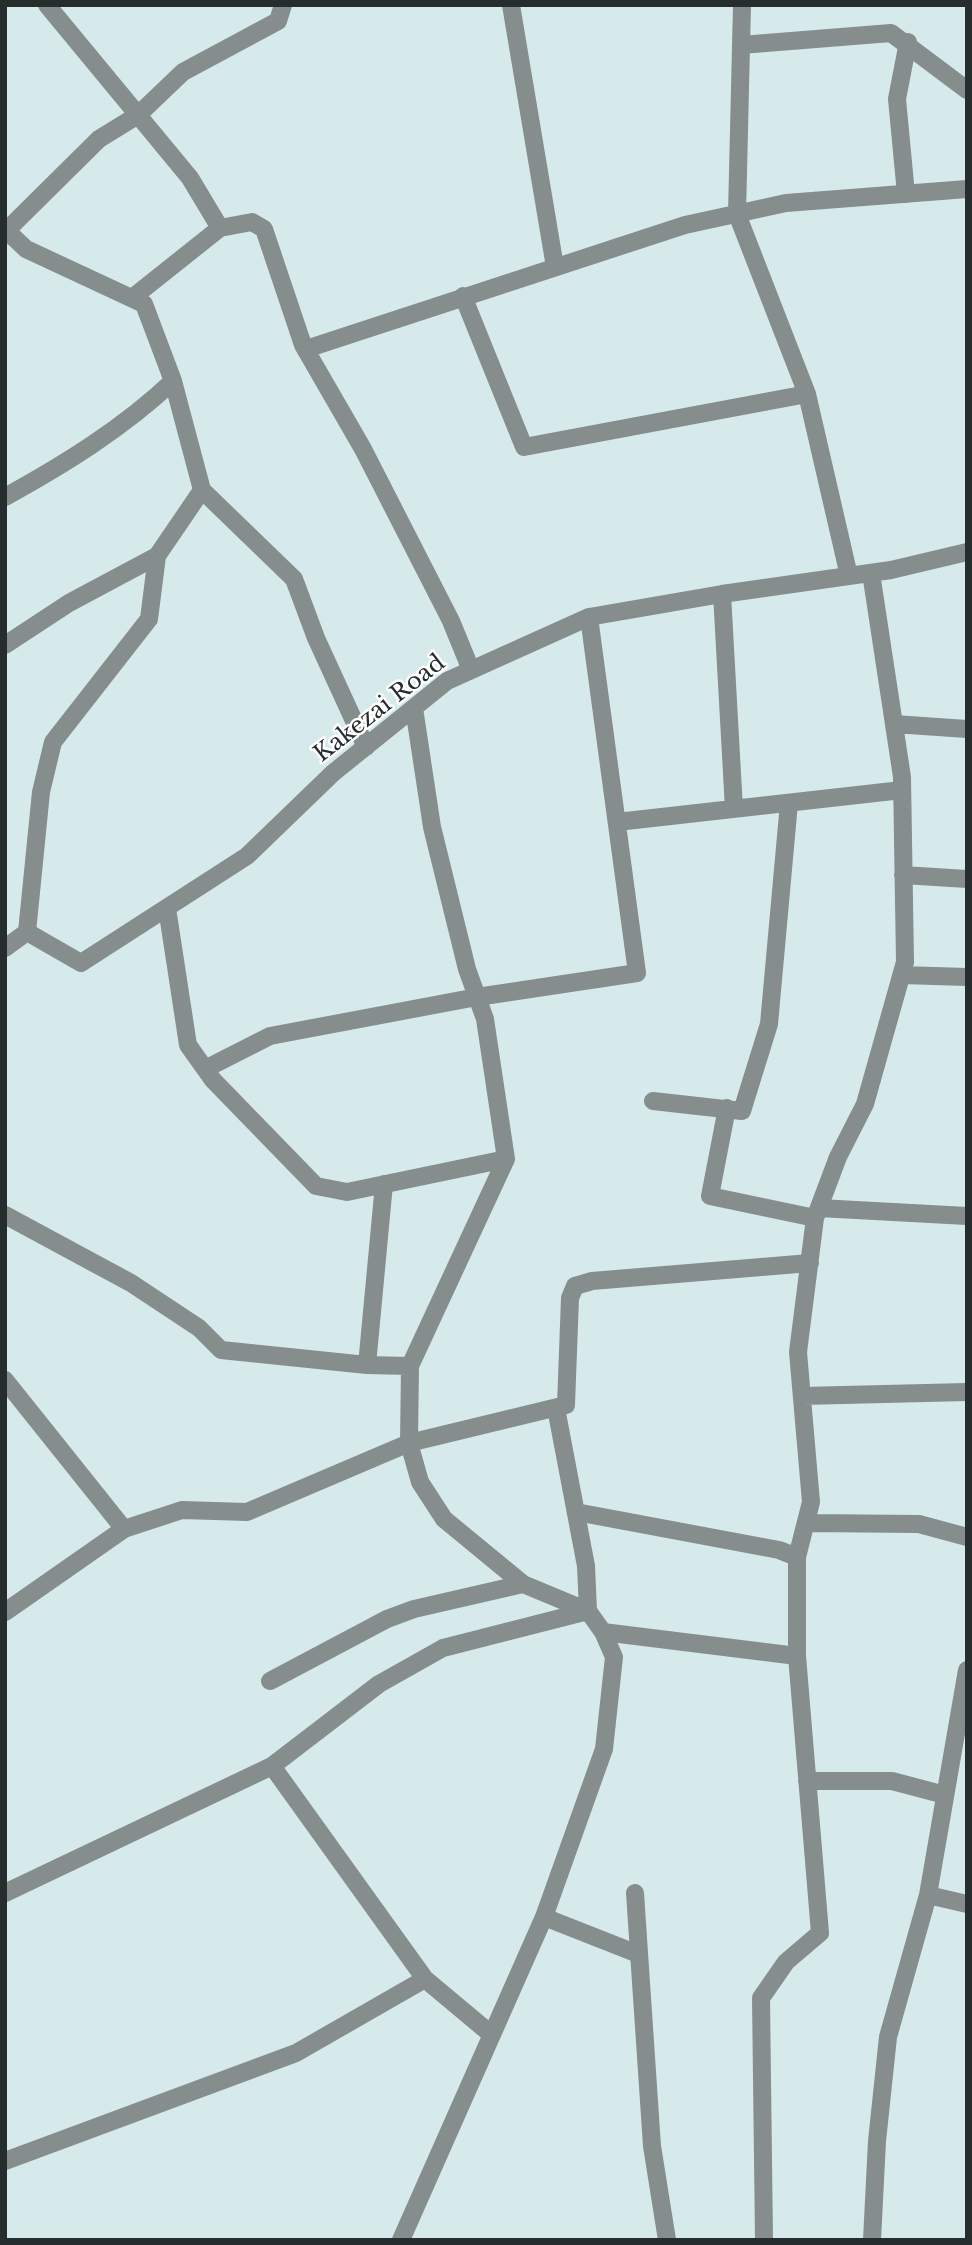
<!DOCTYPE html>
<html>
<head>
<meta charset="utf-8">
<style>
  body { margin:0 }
  #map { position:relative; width:972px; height:2245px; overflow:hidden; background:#d7eaeb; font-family:"Libre Baskerville",serif }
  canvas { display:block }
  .frame { position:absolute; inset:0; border:7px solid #262d2d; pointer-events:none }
</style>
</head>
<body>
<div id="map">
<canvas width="972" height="2245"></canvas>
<div class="frame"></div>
</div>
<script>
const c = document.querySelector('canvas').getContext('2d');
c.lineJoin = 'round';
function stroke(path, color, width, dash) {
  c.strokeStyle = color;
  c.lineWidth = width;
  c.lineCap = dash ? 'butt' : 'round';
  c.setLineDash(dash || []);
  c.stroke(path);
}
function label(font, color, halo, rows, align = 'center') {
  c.font = font + ' "Libre Baskerville",serif';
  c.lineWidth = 5;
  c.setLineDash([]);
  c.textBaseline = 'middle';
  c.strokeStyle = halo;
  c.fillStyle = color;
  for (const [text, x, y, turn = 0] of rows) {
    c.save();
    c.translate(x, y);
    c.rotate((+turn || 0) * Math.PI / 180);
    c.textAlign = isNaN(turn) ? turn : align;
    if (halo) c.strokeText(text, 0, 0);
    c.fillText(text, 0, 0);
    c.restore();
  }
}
const minor = new Path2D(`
  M 47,5 L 190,178 L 220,228 L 132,298
  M 511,5 L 555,267
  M 742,5 L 737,214 L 807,394 L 849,576
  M 741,45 L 891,33 L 967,90
  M 906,194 L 897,99 L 908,42
  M 220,228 L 252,222 L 264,229 L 303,345 L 363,449 L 451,621 L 471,670
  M 5,229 L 26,249 L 144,304 L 173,381
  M 5,232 L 99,139 L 138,115 L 183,72 L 278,21 L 283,5
  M 463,296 L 524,447 L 807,394
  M 306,349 L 685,225 L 786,203 L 967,189
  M 5,497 C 65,464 123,428 173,381 L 202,490 L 294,579 L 316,638 L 366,747
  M 722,594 L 734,809
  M 5,645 L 69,603 L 157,556
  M 894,724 L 967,729
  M 617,822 L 902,790
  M 903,875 L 967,879
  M 167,908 L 188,1045 L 213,1080 L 316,1186 L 347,1192 L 506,1159
  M 27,932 L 41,792 L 53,742 L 149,619 L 157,556 L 202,490
  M 5,948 L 27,932 L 81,963 L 247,856 L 333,773 L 447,681 L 589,617 L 722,594 L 891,570 L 967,552
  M 901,975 L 967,977
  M 205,1069 L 270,1036 L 477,997 L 637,973 L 589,617
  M 653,1101 L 742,1111 L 769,1024 L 789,803
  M 727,1108 L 710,1196 L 815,1218
  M 819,1208 L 967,1216
  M 5,1215 L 131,1283 L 199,1328 L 221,1350 L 367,1365 L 410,1366
  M 367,1365 L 384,1184
  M 5,1380 L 124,1529
  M 802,1396 L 967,1392
  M 556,1408 L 586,1566 L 588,1611
  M 576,1512 L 779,1550 L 797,1557
  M 807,1523 L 919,1524 L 967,1537
  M 5,1612 L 124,1529 L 182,1510 L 247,1512 L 409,1443 L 566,1405 L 570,1298 L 575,1286 L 592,1281 L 810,1263
  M 603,1632 L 797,1656
  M 270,1681 L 387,1619 L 414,1609 L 523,1584
  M 272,1766 L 425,1979 L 492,2035
  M 807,1781 L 892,1781 L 945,1795
  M 5,1893 L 272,1766 L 379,1684 L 443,1648 L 588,1611
  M 635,1893 L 652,2146 L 667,2240
  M 928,1895 L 967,1904
  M 544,1917 L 638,1954
  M 5,2161 L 296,2053 L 425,1979
  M 401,2240 L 544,1917 L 604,1749 L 614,1657 L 603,1632 L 588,1611 L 523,1584 L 444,1519 L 420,1482 L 409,1443 L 410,1366 L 506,1159 L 485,1019 L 467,969 L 432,827 L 414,708
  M 764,2240 L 761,1998 L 786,1962 L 820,1933 L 797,1656 L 797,1557 L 811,1502 L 798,1352 L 815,1218 L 838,1157 L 865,1104 L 905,962 L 902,777 L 871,573
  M 872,2240 L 877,2141 L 888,2037 L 928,1895 L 967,1670`);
const streetNames = [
  ["Kakezai Road",380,709,-38]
];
stroke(minor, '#858d8d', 18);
label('23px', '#262d2d', '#fff', streetNames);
</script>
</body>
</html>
